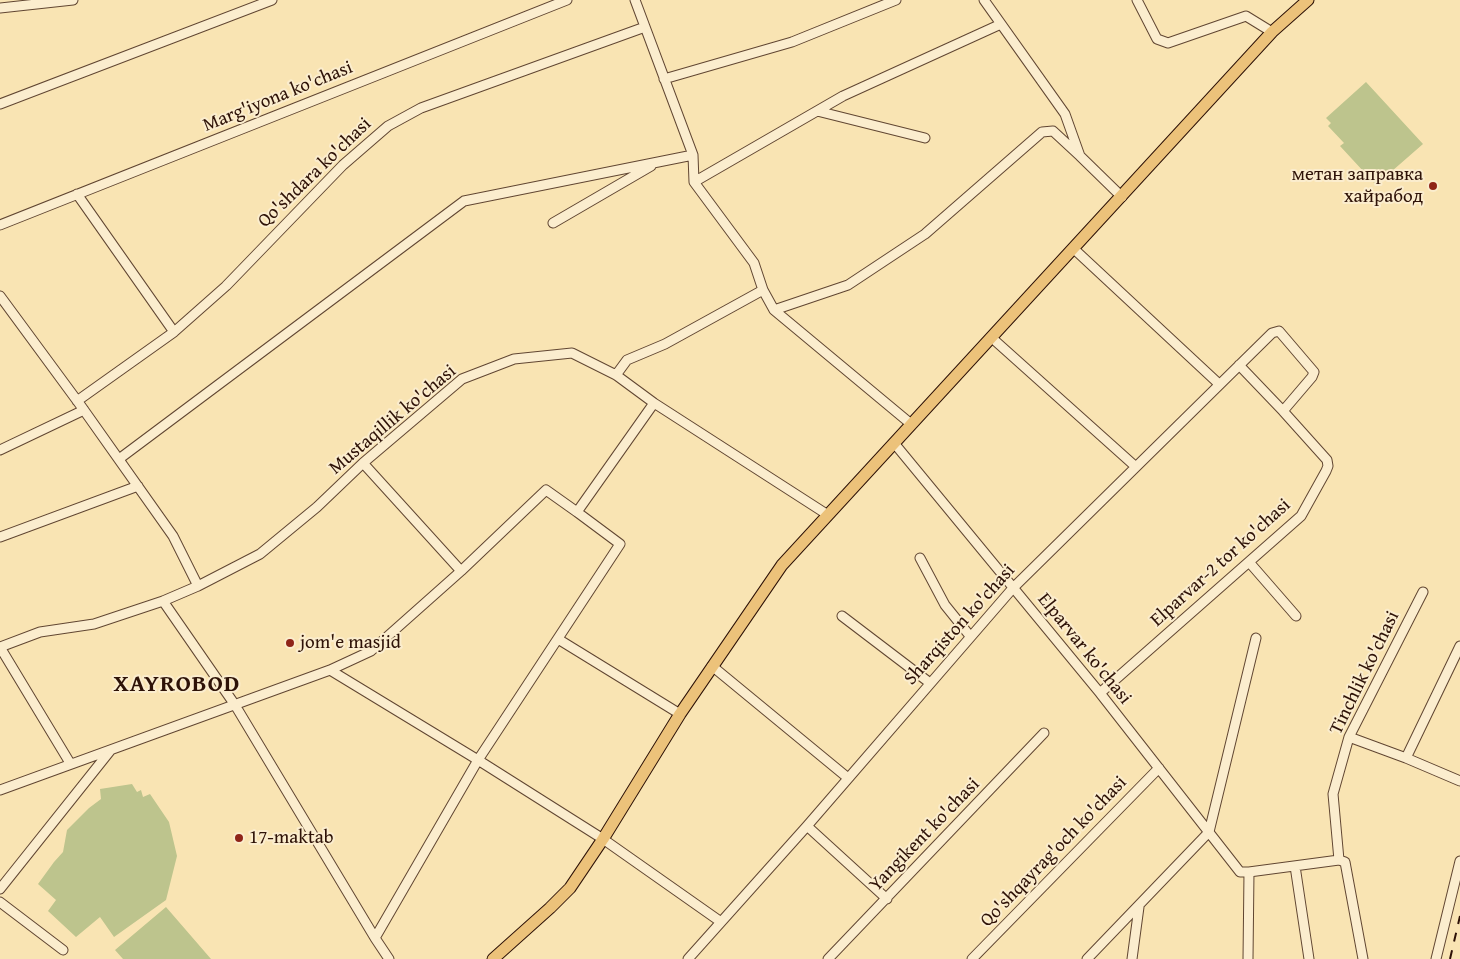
<!DOCTYPE html>
<html>
<head>
<meta charset="utf-8">
<style>
  body { margin:0 }
  canvas { display:block; background:#f9e4b3 }
</style>
</head>
<body>
<canvas width="1460" height="959"></canvas>
<script>
const c = document.querySelector('canvas').getContext('2d');
c.lineJoin = 'round';
function fillPath(path, color) {
  c.fillStyle = color;
  c.fill(path, 'evenodd');
}
function stroke(path, color, width, dash) {
  c.strokeStyle = color;
  c.lineWidth = width;
  c.lineCap = dash ? 'butt' : 'round';
  c.setLineDash(dash || []);
  c.stroke(path);
}
function label(font, color, halo, rows, align = 'center') {
  c.font = font + ' "Gentium Book Plus",serif';
  c.lineWidth = 4;
  c.setLineDash([]);
  c.textBaseline = 'middle';
  c.strokeStyle = halo;
  c.fillStyle = color;
  for (const [text, x, y, turn = 0] of rows) {
    c.save();
    c.translate(x, y);
    c.rotate((+turn || 0) * Math.PI / 180);
    c.textAlign = isNaN(turn) ? turn : align;
    if (halo) c.strokeText(text, 0, 0);
    c.fillText(text, 0, 0);
    c.restore();
  }
}
const green = new Path2D(`
  M 1366,82 L 1423,144 L 1376,185 L 1340,146 L 1344,143 L 1328,126 L 1331,123 L 1326,118 Z
  M 132,784 L 137,792 L 141,790 L 143,797 L 150,794 L 169,822 L 177,856 L 166,900 L 114,937 L 100,917 L 76,937 L 48,911 L 56,900 L 38,884 L 54,862 L 63,852 L 67,830 L 89,808 L 101,799 L 100,789 Z
  M 166,907 L 211,959 L 123,959 L 115,950 Z`);
const minor = new Path2D(`
  M 635,0 L 693,155 L 694,182 L 754,263 L 763,290 L 774,310 L 911,424
  M 984,0 L 1065,114 L 1080,156 L 1122,197
  M 1137,0 L 1157,39 L 1168,43 L 1246,16 L 1272,32
  M 0,8 L 73,0
  M 664,79 L 792,42 L 896,0
  M 0,104 L 272,0
  M 817,111 L 925,138
  M 694,182 L 843,96 L 1001,24
  M 77,194 L 174,332
  M 553,223 L 651,166
  M 0,225 L 567,0
  M 1074,249 L 1219,384
  M 0,296 L 81,406 L 173,536 L 198,586
  M 774,310 L 848,285 L 925,234 L 1042,132 L 1053,131 L 1080,156
  M 992,338 L 1136,467
  M 1239,365 L 1283,411
  M 616,375 L 627,360 L 665,344 L 763,290
  M 77,401 L 174,332 L 226,286 L 343,165 L 388,126 L 421,108 L 645,27
  M 654,403 L 577,512 L 620,544 L 478,760 L 603,839 L 721,922
  M 894,443 L 1100,693 L 1240,872 L 1249,872
  M 0,450 L 84,410
  M 119,459 L 464,201 L 693,155
  M 363,463 L 461,571
  M 0,537 L 138,486
  M 920,558 L 945,605 L 970,636
  M 1249,562 L 1296,616
  M 163,601 L 235,705 L 375,938
  M 842,616 L 930,683
  M 558,639 L 680,714
  M 0,647 L 40,632 L 94,624 L 163,601 L 198,586 L 260,554 L 317,507 L 363,463 L 462,379 L 514,359 L 572,353 L 616,375 L 654,403 L 828,515
  M 0,647 L 70,763
  M 712,666 L 848,778
  M 330,670 L 371,651 L 461,571 L 546,490 L 577,512
  M 1349,737 L 1406,758 L 1460,646
  M 1406,758 L 1460,781
  M 0,790 L 330,670 L 478,760 L 375,938 L 389,959
  M 807,826 L 887,899
  M 1339,860 L 1345,862 L 1363,959
  M 1295,866 L 1309,959
  M 0,889 L 110,751
  M 0,902 L 63,950
  M 688,959 L 807,826 L 1013,588 L 1272,333 L 1279,331 L 1314,372 L 1312,377 L 1283,411 L 1327,460 L 1328,466 L 1326,471 L 1301,516 L 1100,693
  M 828,959 L 1044,733
  M 972,959 L 1159,768
  M 1087,959 L 1209,832 L 1256,638
  M 1132,959 L 1139,907
  M 1248,959 L 1249,872 L 1339,860 L 1333,794 L 1349,737 L 1423,592
  M 1436,959 L 1460,861`);
const major = new Path2D(`
  M 493,959 L 550,908 L 570,888 L 603,839 L 680,714 L 782,565 L 1272,32 L 1308,0`);
const rail = new Path2D(`
  M 1450,959 L 1460,916`);
const markers = [
  [1433,186,5,"#8f2418"],
  [290,643,5,"#8f2418"],
  [239,838,5,"#8f2418"]
];
const streetNames = [
  ["Marg'iyona ko'chasi",278,97,-22],
  ["Qo'shdara ko'chasi",315,173,-44],
  ["Mustaqillik ko'chasi",393,420,-40],
  ["Elparvar-2 tor ko'chasi",1221,563,-42],
  ["Sharqiston ko'chasi",960,625,-48],
  ["Elparvar ko'chasi",1084,649,51],
  ["Tinchlik ko'chasi",1365,673,-64],
  ["Yangikent ko'chasi",925,835,-46],
  ["Qo'shqayrag'och ko'chasi",1054,852,-46]
];
const poiNames = [
  ["метан заправка",1423,175,"right"],
  ["хайрабод",1423,197,"right"],
  ["jom'e masjid",300,643],
  ["17-maktab",249,838]
];
const districtNames = [
  ["XAYROBOD",177,685]
];
fillPath(green, '#bdc48d');
stroke(minor, '#614632', 11);
stroke(major, '#2e1207', 13);
stroke(minor, '#fbedce', 9);
stroke(major, '#ecc27a', 11);
stroke(rail, '#2e1207', 2, [9, 9]);
for (const [x, y, r, color] of markers) {
  const dot = new Path2D();
  dot.arc(x, y, r, 0, 2 * Math.PI);
  c.fillStyle = color;
  c.fill(dot);
  stroke(dot, '#fbedce', 2);
}
label('19px', '#2e1207', '#fbedce', streetNames);
label('19px', '#2e1207', '#fbedce', poiNames, 'left');
c.letterSpacing = '1px';
label('bold 24px', '#2e1207', '#fbedce', districtNames);
c.letterSpacing = '0px';
</script>
</body>
</html>
